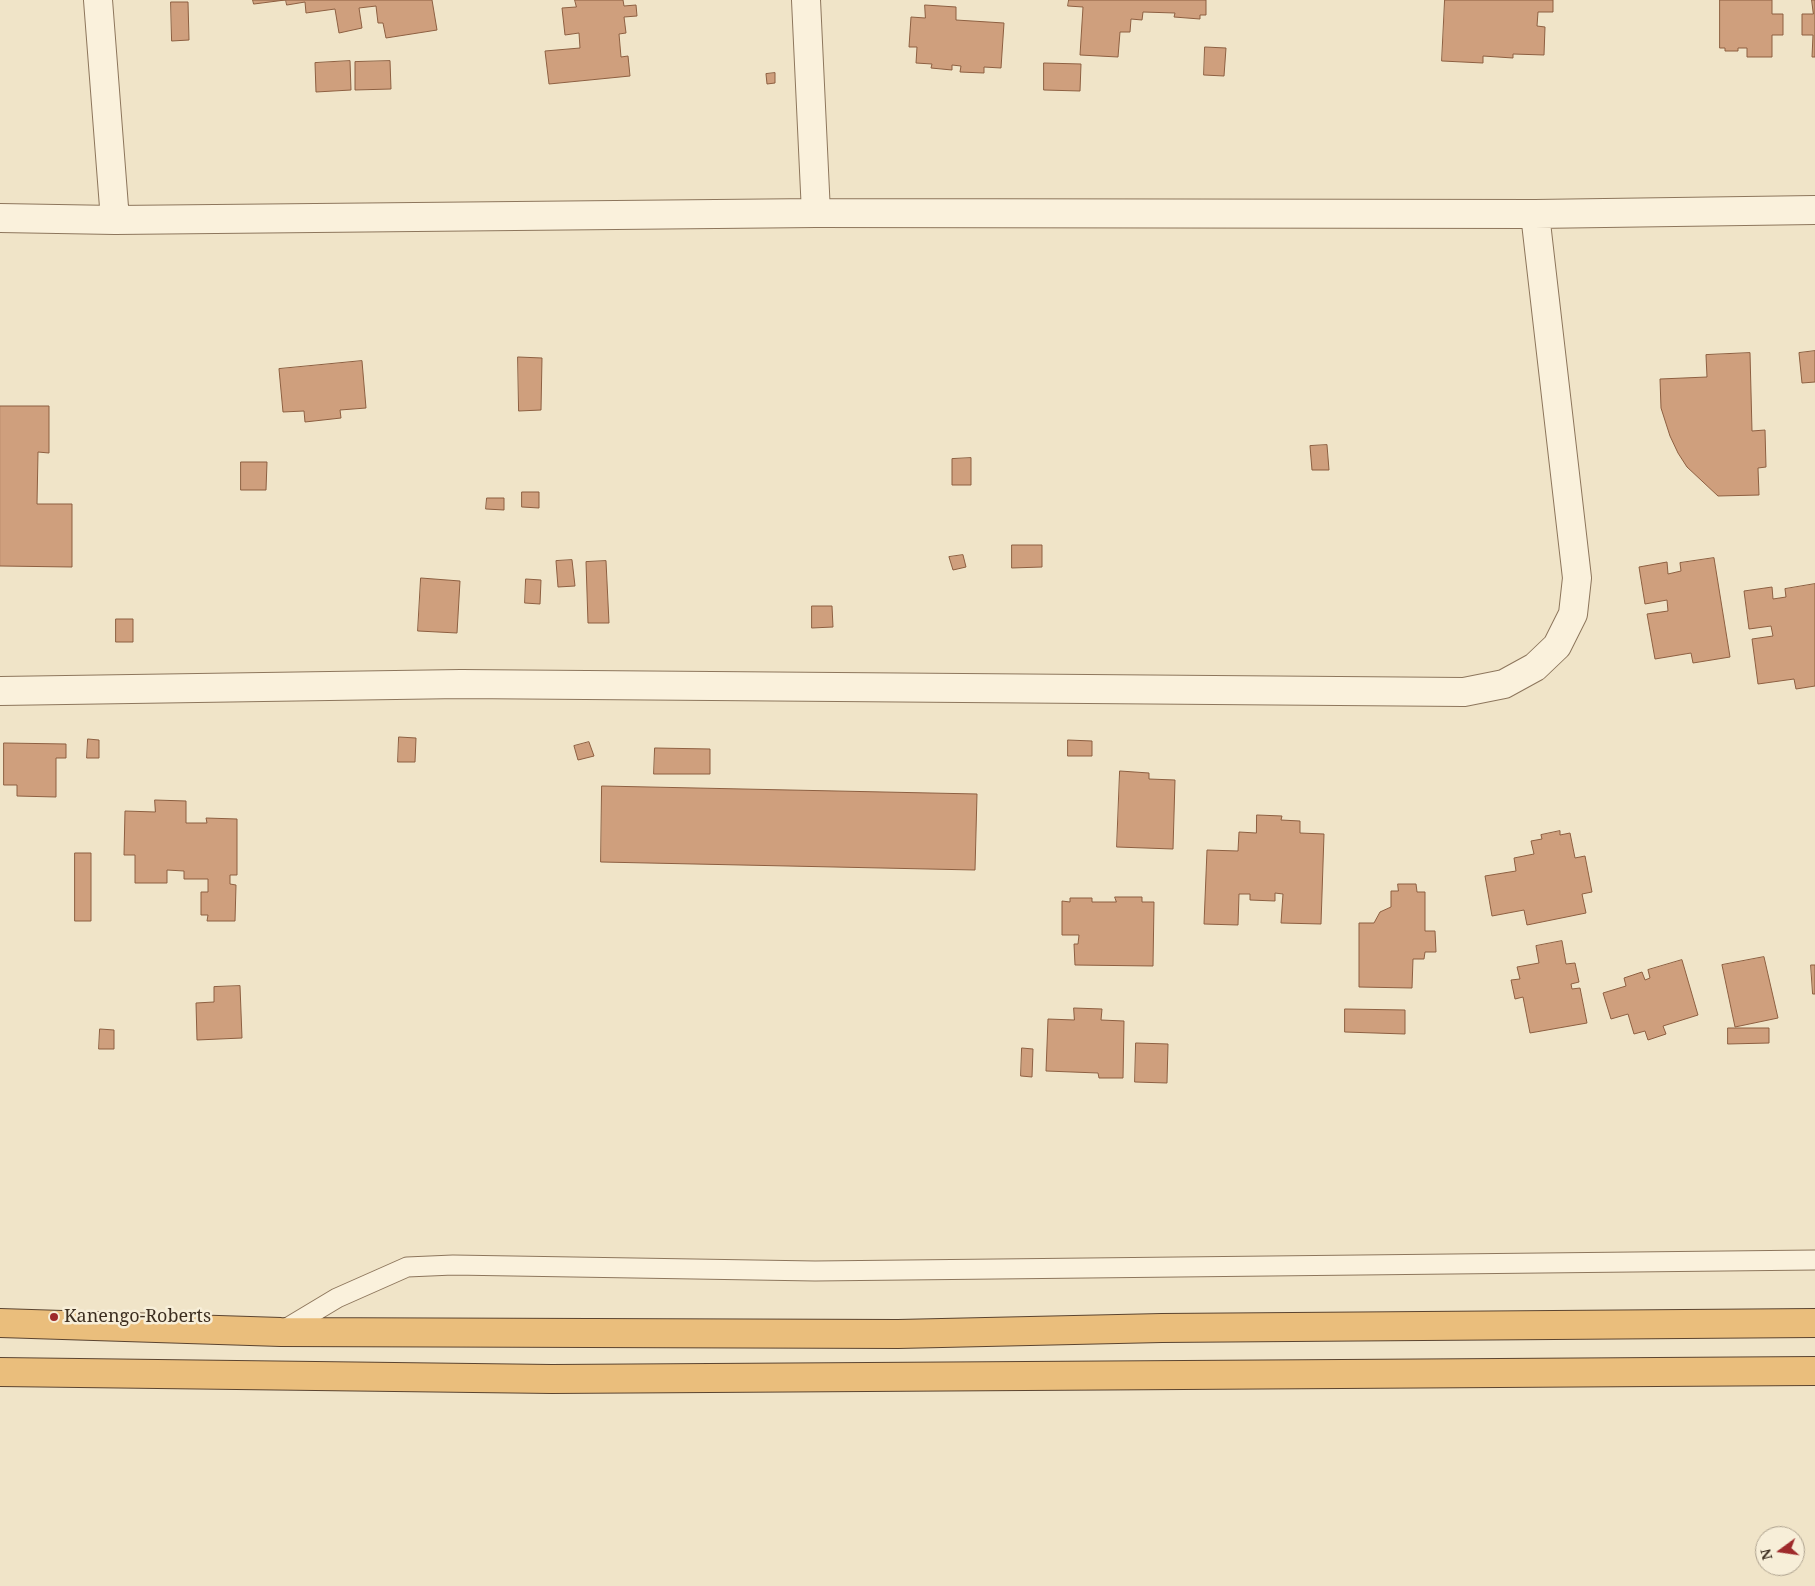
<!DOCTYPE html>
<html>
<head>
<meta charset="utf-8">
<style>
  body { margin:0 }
  #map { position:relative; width:1815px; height:1586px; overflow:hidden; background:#f0e4c8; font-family:"Noto Serif",serif }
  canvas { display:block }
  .north { position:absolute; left:1755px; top:1526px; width:50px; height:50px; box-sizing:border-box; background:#f7eed8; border:1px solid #ada18e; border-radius:50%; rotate:256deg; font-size:14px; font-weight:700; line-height:20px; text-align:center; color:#3d2e20 }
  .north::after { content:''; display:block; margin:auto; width:18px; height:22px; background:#9e2a2b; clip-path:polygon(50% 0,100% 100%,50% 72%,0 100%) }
</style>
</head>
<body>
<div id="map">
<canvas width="1815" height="1586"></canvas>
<div class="north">N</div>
</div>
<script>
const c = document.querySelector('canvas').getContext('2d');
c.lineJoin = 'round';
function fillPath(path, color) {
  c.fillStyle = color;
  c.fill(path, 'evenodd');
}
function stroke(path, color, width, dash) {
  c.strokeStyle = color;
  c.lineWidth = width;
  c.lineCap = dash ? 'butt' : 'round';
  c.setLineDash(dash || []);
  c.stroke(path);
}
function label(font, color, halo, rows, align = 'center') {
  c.font = font + ' "Noto Serif",serif';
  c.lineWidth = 5;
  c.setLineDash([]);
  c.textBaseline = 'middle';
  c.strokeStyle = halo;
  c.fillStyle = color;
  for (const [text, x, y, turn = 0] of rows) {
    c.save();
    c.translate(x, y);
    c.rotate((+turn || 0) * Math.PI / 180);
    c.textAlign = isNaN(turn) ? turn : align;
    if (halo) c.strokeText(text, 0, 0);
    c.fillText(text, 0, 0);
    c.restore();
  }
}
const building = new Path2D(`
  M 253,0 L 285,0 L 254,4 Z
  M 286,0 L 432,0 L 437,30 L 386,38 L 383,23 L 378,23 L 376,6 L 359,8 L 362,28 L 339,33 L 335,9 L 306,13 L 305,2 L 287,5 Z
  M 575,0 L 623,0 L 624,6 L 636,5 L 637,16 L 624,17 L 626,33 L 619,34 L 621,57 L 628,56 L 630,76 L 549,84 L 545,51 L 580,48 L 579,33 L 565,35 L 562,8 L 576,7 Z
  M 1069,0 L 1206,0 L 1206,15 L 1200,15 L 1200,19 L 1174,17 L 1175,13 L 1143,12 L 1142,20 L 1131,19 L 1130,32 L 1120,32 L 1118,57 L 1080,55 L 1083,7 L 1068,6 Z
  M 1445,0 L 1553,0 L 1553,12 L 1538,12 L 1537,26 L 1545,27 L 1544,55 L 1513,54 L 1513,58 L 1483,56 L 1483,63 L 1442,61 Z
  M 1720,0 L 1772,0 L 1772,14 L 1783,14 L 1783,35 L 1772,35 L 1772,57 L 1747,57 L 1747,48 L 1738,48 L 1738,51 L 1725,51 L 1725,48 L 1720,48 Z
  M 1812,0 L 1815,0 L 1815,57 L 1812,57 L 1813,35 L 1802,35 L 1802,14 L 1813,14 Z
  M 171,2 L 188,2 L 189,40 L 172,41 Z
  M 925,5 L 956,7 L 956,20 L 1004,23 L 1001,68 L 984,67 L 984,73 L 960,72 L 961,66 L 952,65 L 952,70 L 931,68 L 932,64 L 916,63 L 917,47 L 909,47 L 911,17 L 925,18 Z
  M 1205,47 L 1226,48 L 1224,76 L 1204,75 Z
  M 350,61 L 351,90 L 316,92 L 315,63 Z
  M 390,61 L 391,89 L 355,90 L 355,62 Z
  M 1044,63 L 1081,64 L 1080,91 L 1044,90 Z
  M 775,73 L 775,83 L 767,84 L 766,74 Z
  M 1815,351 L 1815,382 L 1802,383 L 1799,353 Z
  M 1750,353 L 1752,431 L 1765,430 L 1766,467 L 1758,468 L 1759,495 L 1718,496 L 1687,467 L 1678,453 L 1670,436 L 1661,408 L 1660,379 L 1707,377 L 1706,355 Z
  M 518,357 L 542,358 L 541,410 L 519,411 Z
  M 362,361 L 366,408 L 340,410 L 341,418 L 305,422 L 304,411 L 283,412 L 279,369 Z
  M 0,406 L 49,406 L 49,453 L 38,452 L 37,504 L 72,504 L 72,567 L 0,566 Z
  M 1327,445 L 1329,470 L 1312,470 L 1310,446 Z
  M 971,458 L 971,485 L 952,485 L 952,459 Z
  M 241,462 L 267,462 L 266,490 L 241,490 Z
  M 522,492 L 539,492 L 539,508 L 522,507 Z
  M 487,498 L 504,498 L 504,510 L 486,509 Z
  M 1012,545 L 1042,545 L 1042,567 L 1012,568 Z
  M 963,555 L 966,567 L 953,570 L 949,557 Z
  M 1714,558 L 1730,657 L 1693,663 L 1691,653 L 1655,659 L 1647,614 L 1668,611 L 1667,600 L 1645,604 L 1639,567 L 1667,562 L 1668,574 L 1681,571 L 1680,563 Z
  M 572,560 L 575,586 L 558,587 L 556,561 Z
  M 606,561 L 609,623 L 588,623 L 586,562 Z
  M 421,578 L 460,581 L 457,633 L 418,631 Z
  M 526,579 L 541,580 L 540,604 L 525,603 Z
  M 1815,584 L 1815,686 L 1796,689 L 1794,679 L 1758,684 L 1752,639 L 1773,636 L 1771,626 L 1749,629 L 1744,591 L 1772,587 L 1773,599 L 1786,597 L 1785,589 Z
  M 812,606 L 832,606 L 833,627 L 812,628 Z
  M 116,619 L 133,619 L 133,642 L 116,642 Z
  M 399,737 L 416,738 L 415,762 L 398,762 Z
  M 88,739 L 99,740 L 99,758 L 87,758 Z
  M 1068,740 L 1092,741 L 1092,756 L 1068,756 Z
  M 589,742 L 594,756 L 578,760 L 574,746 Z
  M 4,743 L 66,744 L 66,758 L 56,758 L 56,797 L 17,796 L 17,785 L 4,785 Z
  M 655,748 L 710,749 L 710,774 L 654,774 Z
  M 1120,771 L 1149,773 L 1149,779 L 1175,780 L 1173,849 L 1117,847 Z
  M 602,786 L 977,794 L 975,870 L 601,862 Z
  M 155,800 L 186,801 L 186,823 L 207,823 L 206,818 L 237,819 L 237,875 L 230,875 L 230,884 L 236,885 L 235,921 L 207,921 L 208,915 L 201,915 L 201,892 L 208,892 L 208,879 L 184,879 L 184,871 L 167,870 L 167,883 L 135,883 L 135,855 L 124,855 L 125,811 L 155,812 Z
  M 1257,815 L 1282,816 L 1281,820 L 1300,821 L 1300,833 L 1324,834 L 1321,924 L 1281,923 L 1283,894 L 1275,893 L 1275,901 L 1250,900 L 1250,894 L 1239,894 L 1238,925 L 1204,924 L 1207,850 L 1238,851 L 1239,832 L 1256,833 Z
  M 1560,831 L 1560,835 L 1570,833 L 1575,858 L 1585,856 L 1592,892 L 1582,894 L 1586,913 L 1527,925 L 1524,910 L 1492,916 L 1485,876 L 1516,871 L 1514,858 L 1534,854 L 1531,841 L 1542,839 L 1541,835 Z
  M 75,853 L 91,853 L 91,921 L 75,921 Z
  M 1398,884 L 1416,884 L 1417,892 L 1425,892 L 1425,931 L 1435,931 L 1436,952 L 1425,952 L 1424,959 L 1413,959 L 1412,988 L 1359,987 L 1359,923 L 1374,923 L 1380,912 L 1391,907 L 1391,891 L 1398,891 Z
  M 1115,897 L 1142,897 L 1142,902 L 1154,902 L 1153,966 L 1075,965 L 1074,944 L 1078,944 L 1079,935 L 1062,935 L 1062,901 L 1070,902 L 1070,898 L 1092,898 L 1092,902 L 1116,902 Z
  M 1562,941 L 1566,964 L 1575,963 L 1579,982 L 1571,984 L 1572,989 L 1580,988 L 1587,1023 L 1530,1033 L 1523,997 L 1515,999 L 1511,980 L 1520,979 L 1517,967 L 1539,963 L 1536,946 Z
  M 1764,957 L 1778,1018 L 1735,1027 L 1722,965 Z
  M 1682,960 L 1698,1015 L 1663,1026 L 1666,1034 L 1648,1040 L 1645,1031 L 1634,1034 L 1628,1014 L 1611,1019 L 1603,993 L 1626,986 L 1624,978 L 1642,972 L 1645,980 L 1650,978 L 1648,970 Z
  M 1811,965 L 1815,965 L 1815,994 L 1813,994 Z
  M 240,986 L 242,1038 L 197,1040 L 196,1003 L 214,1002 L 214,987 Z
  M 1074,1008 L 1102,1009 L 1101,1020 L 1124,1021 L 1123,1078 L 1099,1078 L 1098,1073 L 1046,1071 L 1048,1019 L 1074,1020 Z
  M 1345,1009 L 1405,1010 L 1405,1034 L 1345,1032 Z
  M 1728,1028 L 1769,1028 L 1769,1043 L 1728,1044 Z
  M 100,1029 L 114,1030 L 114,1049 L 99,1049 Z
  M 1136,1043 L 1168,1044 L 1167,1083 L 1135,1082 Z
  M 1022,1048 L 1033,1049 L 1032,1077 L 1021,1076 Z`);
const service = new Path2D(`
  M 282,1331 L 337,1298 L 407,1267 L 453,1265 L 815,1271 L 1815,1260`);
const minor = new Path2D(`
  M 98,0 L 115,220
  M 806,0 L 816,213
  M 0,218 L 115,220 L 816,213 L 1535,214 L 1815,210
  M 0,691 L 461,684 L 1464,692 L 1504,684 L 1535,667 L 1557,646 L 1573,614 L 1577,578 L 1535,214`);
const trunk = new Path2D(`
  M 0,1323 L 281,1332 L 898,1334 L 1162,1328 L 1815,1323
  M 0,1372 L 552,1379 L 1815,1371`);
const markers = [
  [54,1317,5,"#9e2a2b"]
];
const poiNames = [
  ["Kanengo-Roberts",64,1317]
];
fillPath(building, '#cf9f7d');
stroke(building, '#8d5f41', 1);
stroke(service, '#8d765c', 21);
stroke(minor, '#8d765c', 30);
stroke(trunk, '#5b4430', 30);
stroke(service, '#faf1dc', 19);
stroke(minor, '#faf1dc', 28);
stroke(trunk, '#eabe7c', 28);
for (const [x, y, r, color] of markers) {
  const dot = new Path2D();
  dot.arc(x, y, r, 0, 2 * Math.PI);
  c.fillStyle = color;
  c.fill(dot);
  stroke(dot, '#f7eed8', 2);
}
label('18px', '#3d2e20', '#f7eed8', poiNames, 'left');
</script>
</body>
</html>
